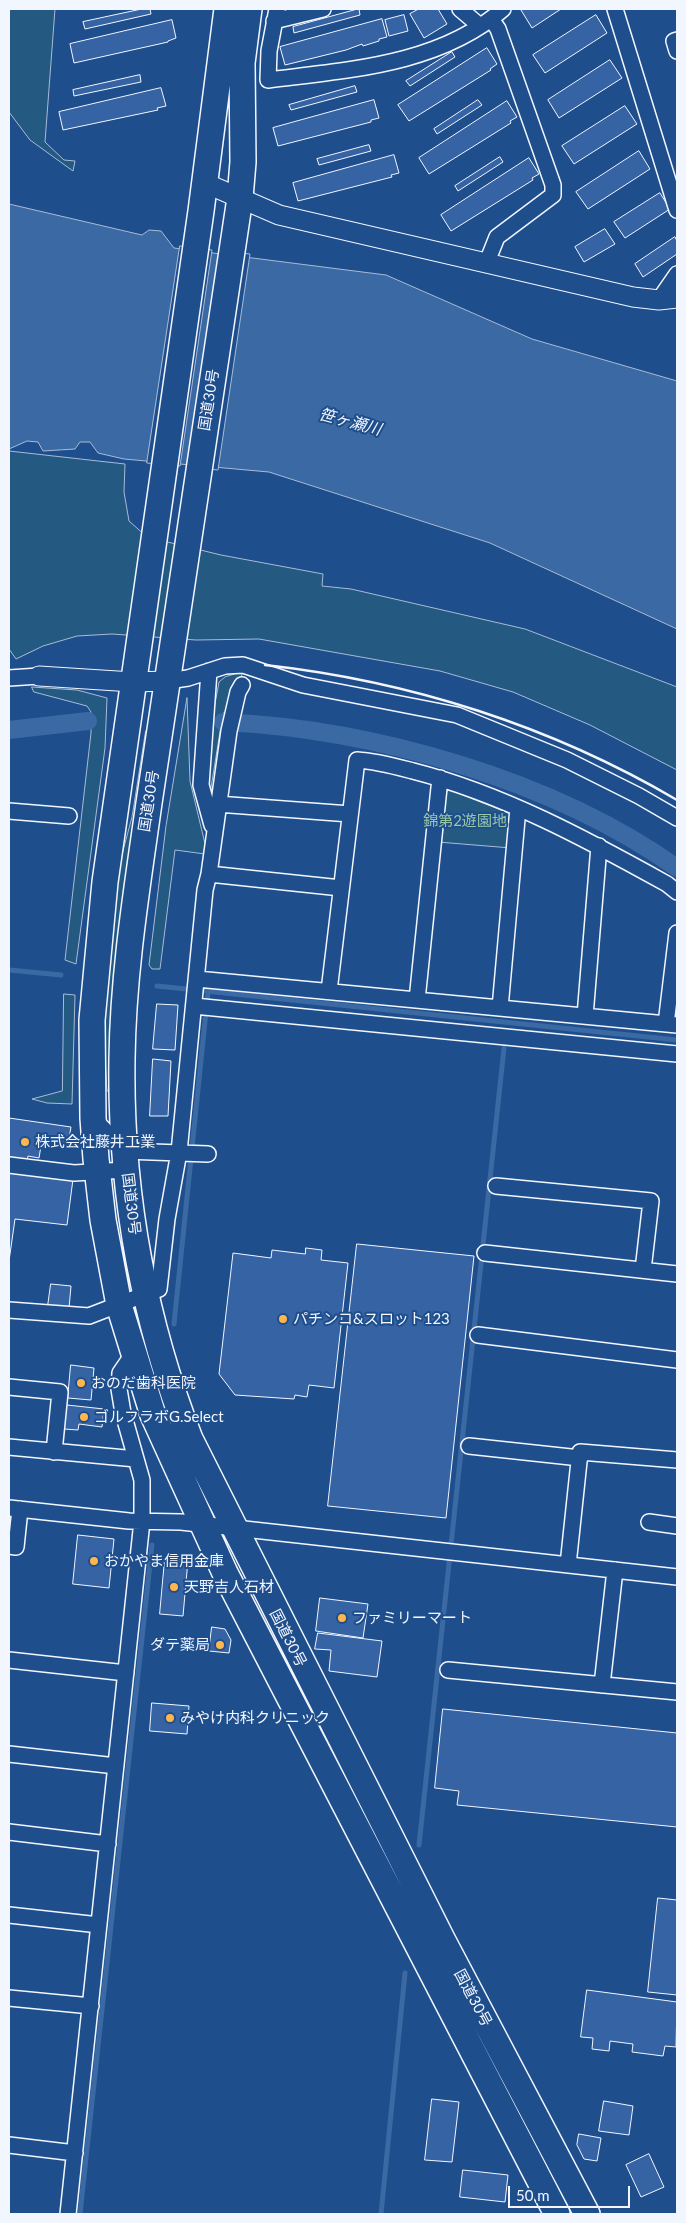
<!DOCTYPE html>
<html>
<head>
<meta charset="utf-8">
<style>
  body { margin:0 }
  #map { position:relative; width:686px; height:2223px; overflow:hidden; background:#1f4e8c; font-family:Lato,sans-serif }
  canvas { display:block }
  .frame { position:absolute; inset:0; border:10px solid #f2f6ff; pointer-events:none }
  .scale { position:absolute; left:508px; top:2186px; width:122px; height:22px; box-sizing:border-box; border:2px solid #f2f6ff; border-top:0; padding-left:6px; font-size:15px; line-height:18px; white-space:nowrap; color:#f2f6ff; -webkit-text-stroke:4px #1f4e8c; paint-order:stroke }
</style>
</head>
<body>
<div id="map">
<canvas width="686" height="2223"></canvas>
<div class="frame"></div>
<div class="scale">50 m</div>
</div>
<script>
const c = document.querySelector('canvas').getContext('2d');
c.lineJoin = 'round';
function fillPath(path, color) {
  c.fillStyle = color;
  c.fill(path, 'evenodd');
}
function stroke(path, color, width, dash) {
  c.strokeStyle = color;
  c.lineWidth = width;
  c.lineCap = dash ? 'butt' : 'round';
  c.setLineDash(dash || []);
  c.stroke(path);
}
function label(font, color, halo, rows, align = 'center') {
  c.font = font + ' Lato,"Noto Sans JP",sans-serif';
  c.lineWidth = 4;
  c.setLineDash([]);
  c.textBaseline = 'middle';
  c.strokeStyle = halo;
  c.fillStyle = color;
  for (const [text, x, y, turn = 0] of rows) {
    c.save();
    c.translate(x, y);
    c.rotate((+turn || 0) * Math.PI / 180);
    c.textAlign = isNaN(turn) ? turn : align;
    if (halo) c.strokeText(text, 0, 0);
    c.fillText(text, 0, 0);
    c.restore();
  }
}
const green = new Path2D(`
  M 9,9 L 55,9 L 45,142 L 64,160 L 75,161 L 73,171 L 30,140 L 9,112 Z
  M 9,451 L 125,464 L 124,492 L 129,521 L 147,537 L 221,555 L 323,574 L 322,586 L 351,589 L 525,629 L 677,687 L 677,770 L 590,725 L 513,692 L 440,671 L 259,639 L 196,640 L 112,634 L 77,636 L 43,646 L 16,659 L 9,649 Z
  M 242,672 L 241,682 L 226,713 L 223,713 L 210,794 C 199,776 215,706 219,682 L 225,677 Z
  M 32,687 L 77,690 L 107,698 L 105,748 L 76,964 L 65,960 L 91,733 L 91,712 L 87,706 L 34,692 Z
  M 187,698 L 190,781 L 206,848 L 205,854 L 175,850 L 160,969 L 152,969 L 149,965 L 166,826 Z
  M 146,731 L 153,733 L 110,1091 L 107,1091 L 103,1027 L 106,977 L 120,862 L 132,817 Z
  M 450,790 L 511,814 L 511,848 L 438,842 L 443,794 Z
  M 64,994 L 75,995 L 72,1104 L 47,1103 L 32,1099 L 62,1091 Z`);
const water = new Path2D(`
  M 9,204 L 142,235 L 149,230 L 161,231 L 174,248 L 386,275 L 532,339 L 677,381 L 677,629 L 490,543 L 269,472 L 124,459 L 98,453 L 90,442 L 80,442 L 75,449 L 43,451 L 38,442 L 27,441 L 9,449 Z`);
const pier = new Path2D(`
  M 180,246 L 212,250 L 180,466 L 147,463 Z
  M 222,251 L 250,254 L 218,470 L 190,467 Z`);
const stream = new Path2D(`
  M 9,970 L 61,975
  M 157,986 L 677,1040
  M 174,1324 L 208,992
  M 419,1845 L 504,1048
  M 80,2214 L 152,1545
  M 381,2214 L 405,1973`);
const canal = new Path2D(`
  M 223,722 C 374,729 553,780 677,868
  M 9,730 L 88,721`);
const building = new Path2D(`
  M 142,9 L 150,9 L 151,14 L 85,29 L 83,22 Z
  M 359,9 L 360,15 L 294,33 L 293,27 Z
  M 419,9 L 438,9 L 447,24 L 424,38 L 410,14 Z
  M 523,9 L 561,9 L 532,28 L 521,10 Z
  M 404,15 L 408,31 L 389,36 L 385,20 Z
  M 596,15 L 607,33 L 545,73 L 533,55 Z
  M 382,19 L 387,37 L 379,39 L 379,41 L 363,46 L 362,44 L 346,50 L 285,65 L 280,47 Z
  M 172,20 L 176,38 L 168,41 L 168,42 L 74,63 L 70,44 Z
  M 487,48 L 497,64 L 490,69 L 491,70 L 409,121 L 398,105 Z
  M 452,52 L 455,57 L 410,86 L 406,81 Z
  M 610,60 L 622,78 L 559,118 L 548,100 Z
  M 140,75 L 141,82 L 74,96 L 73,90 Z
  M 355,86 L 357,92 L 291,110 L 289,105 Z
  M 161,88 L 166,106 L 157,108 L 158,110 L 63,130 L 59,112 Z
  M 374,100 L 379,118 L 371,120 L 371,122 L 278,146 L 273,128 Z
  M 478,100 L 482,105 L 437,134 L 434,129 Z
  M 507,101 L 517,117 L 510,121 L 511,123 L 429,174 L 419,158 Z
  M 625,106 L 637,124 L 574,164 L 562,146 Z
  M 369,145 L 371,151 L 319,165 L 317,159 Z
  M 639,151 L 650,169 L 588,209 L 576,192 Z
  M 394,155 L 399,173 L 391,175 L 392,177 L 298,201 L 293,183 Z
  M 500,157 L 503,162 L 458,191 L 455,186 Z
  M 529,158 L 539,174 L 532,178 L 533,180 L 451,231 L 441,215 Z
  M 660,193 L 670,209 L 625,238 L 614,222 Z
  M 605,229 L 615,244 L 584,262 L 575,247 Z
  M 675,237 L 677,241 L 677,254 L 643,277 L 635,264 Z
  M 157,1004 L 178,1005 L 175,1050 L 153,1049 Z
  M 153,1059 L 171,1061 L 168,1116 L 150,1116 Z
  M 9,1118 L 71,1127 L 68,1144 L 42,1140 L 39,1158 L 28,1156 L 27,1162 L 9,1160 Z
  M 9,1171 L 73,1179 L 67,1225 L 15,1219 L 9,1261 Z
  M 357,1244 L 474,1256 L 446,1518 L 328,1506 Z
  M 306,1248 L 322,1250 L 321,1260 L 348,1263 L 334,1388 L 309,1385 L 307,1397 L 295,1395 L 294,1399 L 235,1395 L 219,1374 L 233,1253 L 271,1258 L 272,1250 L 305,1254 Z
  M 51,1284 L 71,1286 L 69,1308 L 48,1306 Z
  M 71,1365 L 94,1368 L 91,1400 L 68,1398 Z
  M 67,1405 L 104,1409 L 102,1427 L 79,1424 L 78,1430 L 64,1429 Z
  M 78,1535 L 114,1539 L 109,1588 L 73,1584 Z
  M 165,1559 L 188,1560 L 183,1616 L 160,1614 Z
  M 320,1598 L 368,1604 L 363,1638 L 316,1631 Z
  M 212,1627 L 225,1629 L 231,1640 L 229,1653 L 209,1651 Z
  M 318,1633 L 382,1641 L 377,1677 L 329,1671 L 331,1650 L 315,1649 Z
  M 152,1703 L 189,1706 L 187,1734 L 150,1731 Z
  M 443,1709 L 677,1733 L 677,1827 L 457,1805 L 459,1791 L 435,1788 Z
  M 658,1898 L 677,1900 L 677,1995 L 648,1992 Z
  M 587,1990 L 677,2002 L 676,2047 L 665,2046 L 663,2056 L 632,2052 L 633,2044 L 610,2041 L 609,2051 L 592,2049 L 593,2038 L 581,2037 Z
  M 432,2099 L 459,2102 L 452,2162 L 425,2160 Z
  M 604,2101 L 633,2106 L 629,2135 L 599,2131 Z
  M 579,2134 L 601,2138 L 597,2161 L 584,2159 L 577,2145 Z
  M 649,2154 L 664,2187 L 641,2197 L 626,2165 Z
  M 463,2170 L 508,2175 L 505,2202 L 460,2197 Z`);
const minor = new Path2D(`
  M 277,9 L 269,51 L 268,80 C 347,70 440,65 503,9
  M 460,9 L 480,26
  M 615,9 L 677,210
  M 274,21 L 323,9
  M 677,40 L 674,41 L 677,51
  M 487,262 L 497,237 L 553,195 L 553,185 L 498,29 L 491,19
  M 659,300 L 677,274
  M 209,671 L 201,785 L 212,825
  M 9,678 L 39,676
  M 168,681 L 188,678 L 225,666 L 243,665 L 303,685 L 457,715 L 567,760 L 639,796 L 677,818
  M 217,804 L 350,814
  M 9,811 L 69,816
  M 209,874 L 341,888
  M 197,979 L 677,1025
  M 329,991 L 357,760 C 376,761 394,766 413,771 C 503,794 586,839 667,884 L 677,892
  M 417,1000 L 440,778
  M 194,1006 L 677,1054
  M 500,1008 L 518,808
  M 585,1016 L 599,846
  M 666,1024 L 677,933
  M 93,1118 L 125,1151 L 208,1154
  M 9,1165 L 74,1173 L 126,1170
  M 496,1186 L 651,1201 L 643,1270
  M 485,1253 L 677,1274
  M 9,1310 L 89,1316 L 159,1289 L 167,1219 L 179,1152 L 205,890 L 209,874 L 229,731 L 238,692 L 242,685
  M 478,1335 L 677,1360
  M 9,1387 L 60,1392 L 54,1452
  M 469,1446 L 580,1458
  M 9,1447 L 136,1459
  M 9,1508 L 129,1521 L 181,1522 L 677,1577
  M 649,1522 L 677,1526
  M 9,1546 L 16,1547 L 20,1509
  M 568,1565 L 580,1452 L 677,1460
  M 9,1660 L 126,1673
  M 448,1670 L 677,1692
  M 602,1685 L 615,1570
  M 9,1754 L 116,1766
  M 9,1832 L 108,1844
  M 9,1915 L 99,1925
  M 9,1998 L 91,2006
  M 9,2145 L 75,2153
  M 68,2214 L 142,1521 L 142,1480 L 123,1413 L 119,1389 L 120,1373 L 133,1354`);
const tertiary = new Path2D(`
  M 205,183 L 279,215 L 633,297 L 659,300 L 677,298
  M 39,676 L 133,682 L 168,681`);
const trunk = new Path2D(`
  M 227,9 L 201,211 L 105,882 L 92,1020 L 93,1118 L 96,1159 L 103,1220 L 119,1305 L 153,1415 L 225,1573 L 557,2214
  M 249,9 L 242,63 L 243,162 L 240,198 L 149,803 C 137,888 123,973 122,1059 C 120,1189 143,1318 190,1439 L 442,1939 L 587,2214`);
const wall = new Path2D(`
  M 265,665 C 410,681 551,726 677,800`);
const markers = [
  [25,1142,5,"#ffb74d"],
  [283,1319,5,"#ffb74d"],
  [81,1383,5,"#ffb74d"],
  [84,1417,5,"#ffb74d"],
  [94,1561,5,"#ffb74d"],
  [174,1587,5,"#ffb74d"],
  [342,1618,5,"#ffb74d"],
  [220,1645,5,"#ffb74d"],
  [170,1718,5,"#ffb74d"]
];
const streetNames = [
  ["国道30号",209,400,-81],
  ["国道30号",149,801,-81],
  ["国道30号",131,1204,83],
  ["国道30号",288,1638,63],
  ["国道30号",473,1998,62]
];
const parkNames = [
  ["錦第2遊園地",465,821]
];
const poiNames = [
  ["株式会社藤井工業",35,1142],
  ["パチンコ&スロット123",293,1319],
  ["おのだ歯科医院",91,1383],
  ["ゴルフラボG.Select",94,1417],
  ["おかやま信用金庫",104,1561],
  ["天野吉人石材",184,1587],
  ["ファミリーマート",352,1618],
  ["ダテ薬局",210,1645,"right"],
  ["みやけ内科クリニック",180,1718]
];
const waterNames = [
  ["笹ヶ瀬川",350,422,15]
];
fillPath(green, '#245a82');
stroke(green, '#a8bbd7', 1);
fillPath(water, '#3b69a3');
stroke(water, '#a8bbd7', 1);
fillPath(pier, '#1f4e8c');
stroke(pier, '#a8bbd7', 1);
stroke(stream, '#3b69a3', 5);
stroke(canal, '#3b69a3', 18);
fillPath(building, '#3563a3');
stroke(building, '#f2f6ff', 1);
stroke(minor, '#f2f6ff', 18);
stroke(tertiary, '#f2f6ff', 21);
stroke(trunk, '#f2f6ff', 28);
stroke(minor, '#1f4e8c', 15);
stroke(tertiary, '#1f4e8c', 19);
stroke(trunk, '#1f4e8c', 25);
stroke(wall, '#f2f6ff', 2.5);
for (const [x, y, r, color] of markers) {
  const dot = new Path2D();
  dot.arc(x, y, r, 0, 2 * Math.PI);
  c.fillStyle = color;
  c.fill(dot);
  stroke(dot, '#1f4e8c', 2);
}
label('15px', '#f2f6ff', '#1f4e8c', streetNames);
label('15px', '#97c8a6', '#1f4e8c', parkNames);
label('15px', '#f2f6ff', '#1f4e8c', poiNames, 'left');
label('italic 16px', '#f2f6ff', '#1f4e8c', waterNames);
</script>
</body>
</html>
